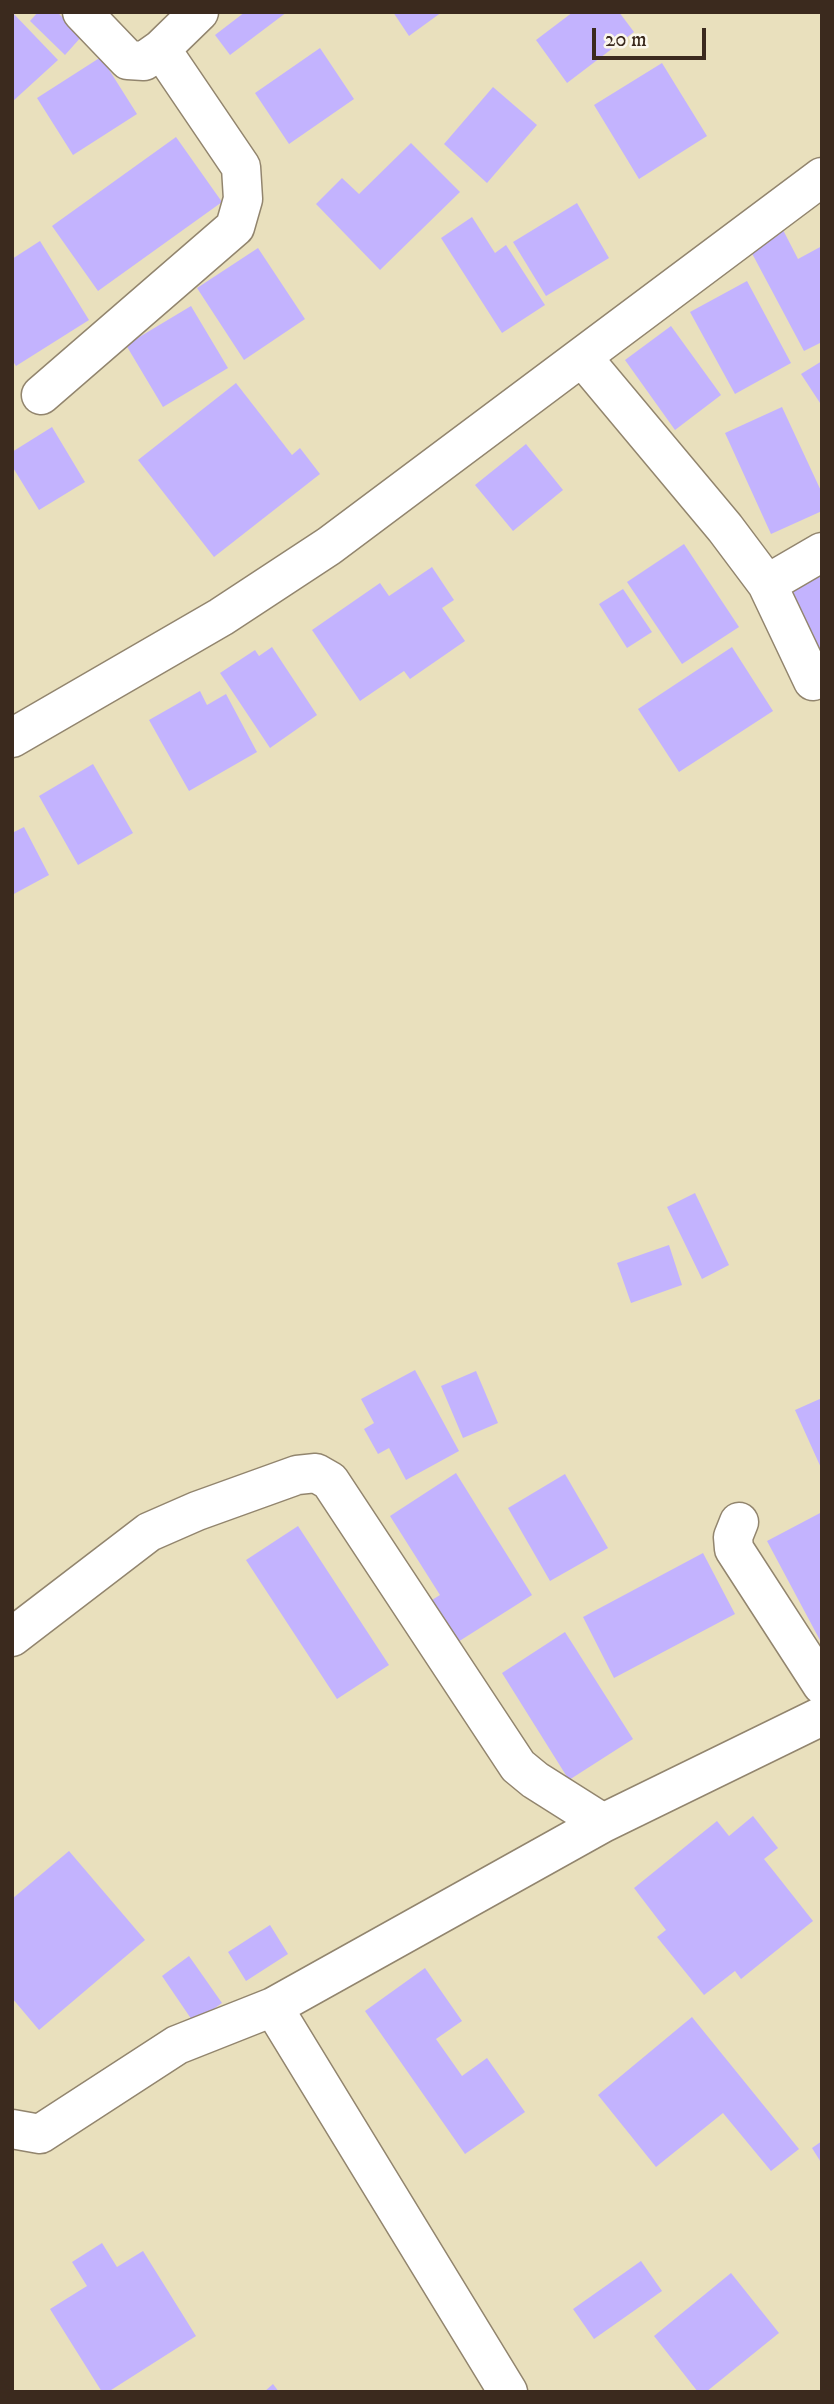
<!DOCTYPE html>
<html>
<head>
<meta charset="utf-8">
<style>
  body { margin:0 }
  #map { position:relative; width:834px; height:2404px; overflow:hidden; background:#e9e0bd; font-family:"IM FELL DW Pica",serif }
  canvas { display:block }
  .frame { position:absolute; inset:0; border:14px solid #3b2a1e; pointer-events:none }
  .scale { position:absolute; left:592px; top:28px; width:114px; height:32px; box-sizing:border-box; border:4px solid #3b2a1e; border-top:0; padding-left:9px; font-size:21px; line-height:24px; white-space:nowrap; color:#3b2a1e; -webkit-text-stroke:5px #fbf7ec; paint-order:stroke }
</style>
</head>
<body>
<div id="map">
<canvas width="834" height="2404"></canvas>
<div class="frame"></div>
<div class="scale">20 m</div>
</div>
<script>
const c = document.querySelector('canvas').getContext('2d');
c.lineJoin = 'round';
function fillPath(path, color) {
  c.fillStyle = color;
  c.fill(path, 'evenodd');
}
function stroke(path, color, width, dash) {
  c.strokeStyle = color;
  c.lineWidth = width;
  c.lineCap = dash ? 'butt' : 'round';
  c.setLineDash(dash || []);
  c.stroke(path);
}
const building = new Path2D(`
  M 12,12 L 58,60 L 12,102 Z
  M 38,12 L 57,12 L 82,36 L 65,55 L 30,21 Z
  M 245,12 L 287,12 L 230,55 L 215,35 Z
  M 393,12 L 442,12 L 409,36 Z
  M 573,12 L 619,12 L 634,32 L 567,83 L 536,40 Z
  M 320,48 L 354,99 L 289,144 L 255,93 Z
  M 101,57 L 137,114 L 73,155 L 37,98 Z
  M 662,63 L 707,136 L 639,179 L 594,105 Z
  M 493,87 L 537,125 L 487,183 L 444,144 Z
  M 176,137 L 222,202 L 98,291 L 52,226 Z
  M 411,143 L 460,192 L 380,270 L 316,204 L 342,178 L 359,194 Z
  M 577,203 L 609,258 L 546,296 L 513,242 Z
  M 472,217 L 495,253 L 506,245 L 545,305 L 502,333 L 441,238 Z
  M 781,226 L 798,259 L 822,246 L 822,342 L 804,351 L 747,244 Z
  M 40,241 L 89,320 L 16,366 L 12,360 L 12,259 Z
  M 258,248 L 305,319 L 244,360 L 197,288 Z
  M 747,281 L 791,363 L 735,394 L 690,312 Z
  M 191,306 L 228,368 L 163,407 L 126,345 Z
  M 671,326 L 721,395 L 675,430 L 625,360 Z
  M 822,361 L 822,406 L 801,374 Z
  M 236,383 L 292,455 L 300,448 L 320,474 L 214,557 L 138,460 Z
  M 782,407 L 822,493 L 822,511 L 771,534 L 725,433 Z
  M 52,427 L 85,482 L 39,510 L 12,466 L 12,452 Z
  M 526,444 L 563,490 L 513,531 L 475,485 Z
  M 684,544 L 739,627 L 682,664 L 627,582 Z
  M 432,567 L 454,600 L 442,608 L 465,641 L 410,679 L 404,671 L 360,701 L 312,630 L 380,583 L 389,596 Z
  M 822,571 L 822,665 L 779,595 Z
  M 623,589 L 652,632 L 627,648 L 599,604 Z
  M 272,647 L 317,715 L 270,748 L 220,673 L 255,650 L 259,656 Z
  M 732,647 L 773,711 L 679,772 L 638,709 Z
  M 200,691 L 207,705 L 226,694 L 257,752 L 189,791 L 149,720 Z
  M 93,764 L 133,833 L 78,865 L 39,796 Z
  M 24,827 L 49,875 L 12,895 L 12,833 Z
  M 695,1193 L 729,1265 L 702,1279 L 667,1207 Z
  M 669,1245 L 682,1285 L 631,1303 L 617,1263 Z
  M 415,1370 L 459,1451 L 406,1480 L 389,1448 L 378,1454 L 364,1429 L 374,1423 L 361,1399 Z
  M 476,1371 L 498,1423 L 463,1438 L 441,1386 Z
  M 822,1398 L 822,1470 L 795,1410 Z
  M 456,1473 L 532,1595 L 450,1647 L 424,1605 L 440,1595 L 390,1516 Z
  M 565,1474 L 608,1548 L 550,1581 L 508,1508 Z
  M 822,1512 L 822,1644 L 767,1541 Z
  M 298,1526 L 389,1665 L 337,1699 L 246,1560 Z
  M 703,1553 L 735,1614 L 614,1678 L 583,1617 Z
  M 565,1632 L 633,1739 L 569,1780 L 502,1673 Z
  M 753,1816 L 778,1848 L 764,1859 L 813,1921 L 741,1979 L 735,1971 L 704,1995 L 657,1937 L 666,1930 L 634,1888 L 717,1821 L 729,1836 Z
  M 69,1851 L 145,1940 L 39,2030 L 12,1998 L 12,1899 Z
  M 270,1925 L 288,1954 L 246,1981 L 228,1952 Z
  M 189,1956 L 222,2003 L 194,2023 L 162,1976 Z
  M 425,1968 L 462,2021 L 436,2039 L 462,2076 L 487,2058 L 525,2112 L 465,2154 L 365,2011 Z
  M 692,2017 L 799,2149 L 771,2171 L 723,2113 L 656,2167 L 598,2095 Z
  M 822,2141 L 822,2164 L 812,2148 Z
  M 102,2243 L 117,2267 L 143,2251 L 196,2336 L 108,2392 L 102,2392 L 50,2309 L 87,2286 L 72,2262 Z
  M 641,2261 L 662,2291 L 594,2339 L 573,2309 Z
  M 731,2273 L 779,2333 L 706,2392 L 698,2392 L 654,2336 Z
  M 273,2384 L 279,2392 L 264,2392 Z`);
const minor = new Path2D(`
  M 82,12 L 128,60 L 144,61 L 161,49 L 199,12
  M 582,357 L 725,528 L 767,584 L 813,681
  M 41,395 L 235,227 L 243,199 L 241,167 L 161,49
  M 767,584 L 822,552
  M 12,738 L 221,617 L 329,546 L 822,177
  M 739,1522 L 733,1537 L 734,1549 L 822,1685
  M 12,1637 L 149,1532 L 197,1511 L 297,1475 L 316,1473 L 330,1481 L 518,1766 L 535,1780 L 603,1823
  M 273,2007 L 508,2392
  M 12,2129 L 40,2134 L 177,2045 L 273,2007 L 603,1823 L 822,1716`);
fillPath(building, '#c3b3fe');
stroke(minor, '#92856e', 41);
stroke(minor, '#fff', 38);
</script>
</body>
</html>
